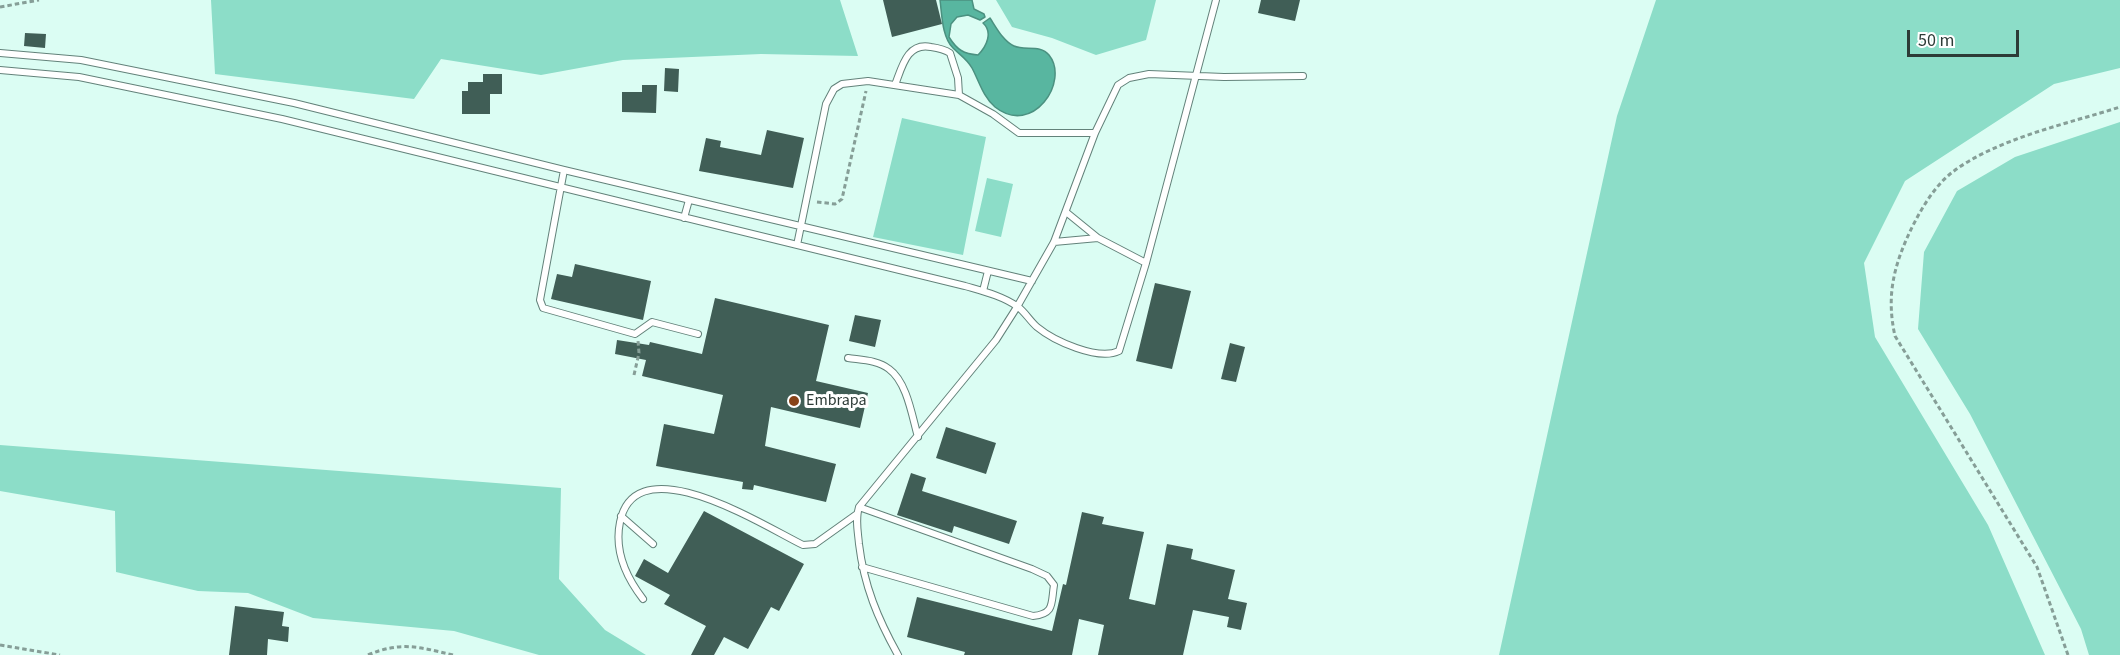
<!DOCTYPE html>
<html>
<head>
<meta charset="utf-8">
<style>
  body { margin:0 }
  #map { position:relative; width:2120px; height:655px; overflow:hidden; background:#dbfdf3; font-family:"Source Sans 3",sans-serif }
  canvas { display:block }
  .scale { position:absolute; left:1907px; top:30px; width:112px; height:27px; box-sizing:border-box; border:3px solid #2d3b37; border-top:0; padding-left:8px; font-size:18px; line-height:21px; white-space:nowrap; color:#2d3b37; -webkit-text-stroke:4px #fff; paint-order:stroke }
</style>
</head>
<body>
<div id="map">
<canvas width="2120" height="655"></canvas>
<div class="scale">50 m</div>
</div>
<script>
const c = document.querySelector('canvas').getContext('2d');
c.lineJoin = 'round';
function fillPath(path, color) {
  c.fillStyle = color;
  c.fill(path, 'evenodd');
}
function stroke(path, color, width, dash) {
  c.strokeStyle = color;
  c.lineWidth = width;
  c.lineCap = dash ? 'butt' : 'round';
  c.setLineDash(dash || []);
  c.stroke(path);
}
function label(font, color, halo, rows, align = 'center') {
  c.font = font + ' "Source Sans 3",sans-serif';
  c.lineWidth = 6;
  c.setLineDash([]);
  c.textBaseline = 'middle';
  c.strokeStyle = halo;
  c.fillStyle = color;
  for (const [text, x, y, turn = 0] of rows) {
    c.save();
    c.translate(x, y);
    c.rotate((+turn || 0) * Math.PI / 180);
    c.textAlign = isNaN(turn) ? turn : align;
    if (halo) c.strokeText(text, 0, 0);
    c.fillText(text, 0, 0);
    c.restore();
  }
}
const green = new Path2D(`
  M 211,0 L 840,0 L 858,56 L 761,54 L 623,60 L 541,75 L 441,59 L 414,99 L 215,74 Z
  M 996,0 L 1156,0 L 1146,40 L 1096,55 L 1052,38 L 1012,27 Z
  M 1656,0 L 2120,0 L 2120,68 L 2054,84 L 1905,181 L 1864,263 L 1875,337 L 1988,525 L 2045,655 L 1499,655 L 1617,116 Z
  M 902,118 L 986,137 L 963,255 L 873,237 Z
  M 2120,122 L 2120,655 L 2089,655 L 2081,629 L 1970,414 L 1918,329 L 1924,252 L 1957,191 L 2015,157 Z
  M 987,178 L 1013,184 L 1001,237 L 975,231 Z
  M 0,445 L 561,488 L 559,579 L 605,630 L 646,655 L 539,655 L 454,631 L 313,618 L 248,593 L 198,591 L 116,572 L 115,511 L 0,491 Z`);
const water = new Path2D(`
  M 940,0 L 972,0 L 974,9 L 984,14 L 985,17 L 980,20 L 968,15 L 957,17 L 951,24 L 949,37 C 957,50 964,54 978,55 C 987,46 993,32 983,23 L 990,18 C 996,27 1003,41 1014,46 C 1025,51 1040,44 1049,55 C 1070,81 1033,137 995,107 C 983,97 979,81 972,68 C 967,59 960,55 953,48 C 942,37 942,15 940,0 Z`);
const building = new Path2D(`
  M 883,0 L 936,0 L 942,24 L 892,37 Z
  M 1261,0 L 1300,0 L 1295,21 L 1258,13 Z
  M 25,33 L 46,34 L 45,48 L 24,46 Z
  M 665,68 L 679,69 L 678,92 L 664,91 Z
  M 483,74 L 502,74 L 502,94 L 490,94 L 490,114 L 462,114 L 462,91 L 468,91 L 468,82 L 483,82 Z
  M 642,85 L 657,85 L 656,113 L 622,112 L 622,92 L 642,92 Z
  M 767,130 L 804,138 L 793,188 L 699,171 L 706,138 L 721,141 L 720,147 L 761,155 Z
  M 575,264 L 651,281 L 643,320 L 551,299 L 557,274 L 572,277 Z
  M 1155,283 L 1191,291 L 1172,369 L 1136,361 Z
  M 715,298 L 829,325 L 816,381 L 868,393 L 860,428 L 771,407 L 765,446 L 836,464 L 826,502 L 754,485 L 753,490 L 742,489 L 743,482 L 656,466 L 664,424 L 714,434 L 723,395 L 642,376 L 646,360 L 615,354 L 617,340 L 649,345 L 650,342 L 702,354 Z
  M 855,315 L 881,320 L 875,347 L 849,341 Z
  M 1230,343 L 1245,347 L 1236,382 L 1221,379 Z
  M 946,427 L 996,443 L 986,474 L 936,458 Z
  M 911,473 L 926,478 L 922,491 L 1017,521 L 1009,544 L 954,526 L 952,533 L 897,515 Z
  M 704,511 L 804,564 L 779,611 L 771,607 L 748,649 L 724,637 L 714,655 L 691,655 L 706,626 L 664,604 L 670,595 L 635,576 L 644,559 L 668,573 Z
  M 1082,512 L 1104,517 L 1102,524 L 1144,532 L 1129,599 L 1155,605 L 1167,544 L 1193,549 L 1191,559 L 1235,570 L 1228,599 L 1247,603 L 1241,630 L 1227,627 L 1229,617 L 1193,610 L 1183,655 L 1098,655 L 1104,625 L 1079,619 L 1072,655 L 964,655 L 965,652 L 907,637 L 917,597 L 1052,631 L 1063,584 L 1066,585 Z
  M 235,606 L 284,612 L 282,626 L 289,627 L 288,642 L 268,639 L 267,655 L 229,655 Z`);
const path = new Path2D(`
  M 0,7 L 39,0
  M 817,202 L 835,204 L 842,199 L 866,91
  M 634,375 L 639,353 L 638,341
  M 0,645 L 60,655
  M 368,655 C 401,641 419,647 453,655
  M 2068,655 L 2037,567 L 1895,336 C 1887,300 1892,272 1907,238 C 1917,216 1931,190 1950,174 C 1994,139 2067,124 2120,107`);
const service = new Path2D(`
  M 0,53 L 81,60 L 294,103 L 564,170 L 1032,281
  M 0,70 L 79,77 L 282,119 L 965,286 C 982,291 1003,296 1018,307 C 1025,312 1030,321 1037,327 C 1054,341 1098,361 1119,351 L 1146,263 L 1098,238 L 1054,242
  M 895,85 C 902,67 907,42 931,47 C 938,48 944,49 950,53 L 958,78 L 959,95
  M 564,170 L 540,300 L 543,308 L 635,334 L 652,322 L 698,334
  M 1066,212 L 1098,238
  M 684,218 L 689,200
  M 797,245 L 826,104 L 834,89 L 842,84 L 868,81 L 959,95 L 993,114 L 1019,133 L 1095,133
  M 1146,263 L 1216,0
  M 983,291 L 988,271
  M 848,358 C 861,360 878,360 889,369 C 907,382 912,416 918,437
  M 859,507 L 1032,569 L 1047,576 L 1054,585 C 1051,603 1055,614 1033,616 L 862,567
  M 621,516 L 653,544
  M 643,599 C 626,577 614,551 620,522 C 636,444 764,526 803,545 L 815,544 L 857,514
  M 898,655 C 878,619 864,586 859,544 C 858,532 855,519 859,507 L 996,340 L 1017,307 L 1054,242 L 1095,133 L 1118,85 L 1129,78 L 1149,74 L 1224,77 L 1303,76`);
const markers = [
  [794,401,6,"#884319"]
];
const poiNames = [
  ["Embrapa",806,401]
];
fillPath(green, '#8cddc8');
fillPath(water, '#58b6a0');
stroke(water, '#4b9180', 1.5);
fillPath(building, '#405e56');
stroke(service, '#63827a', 8);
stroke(path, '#869e97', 3, [4.5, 3]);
stroke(service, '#fff', 6);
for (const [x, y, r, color] of markers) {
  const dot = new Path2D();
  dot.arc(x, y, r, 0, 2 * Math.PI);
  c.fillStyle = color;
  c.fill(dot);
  stroke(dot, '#fff', 2);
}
label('16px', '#2d3b37', '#fff', poiNames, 'left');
</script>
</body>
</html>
